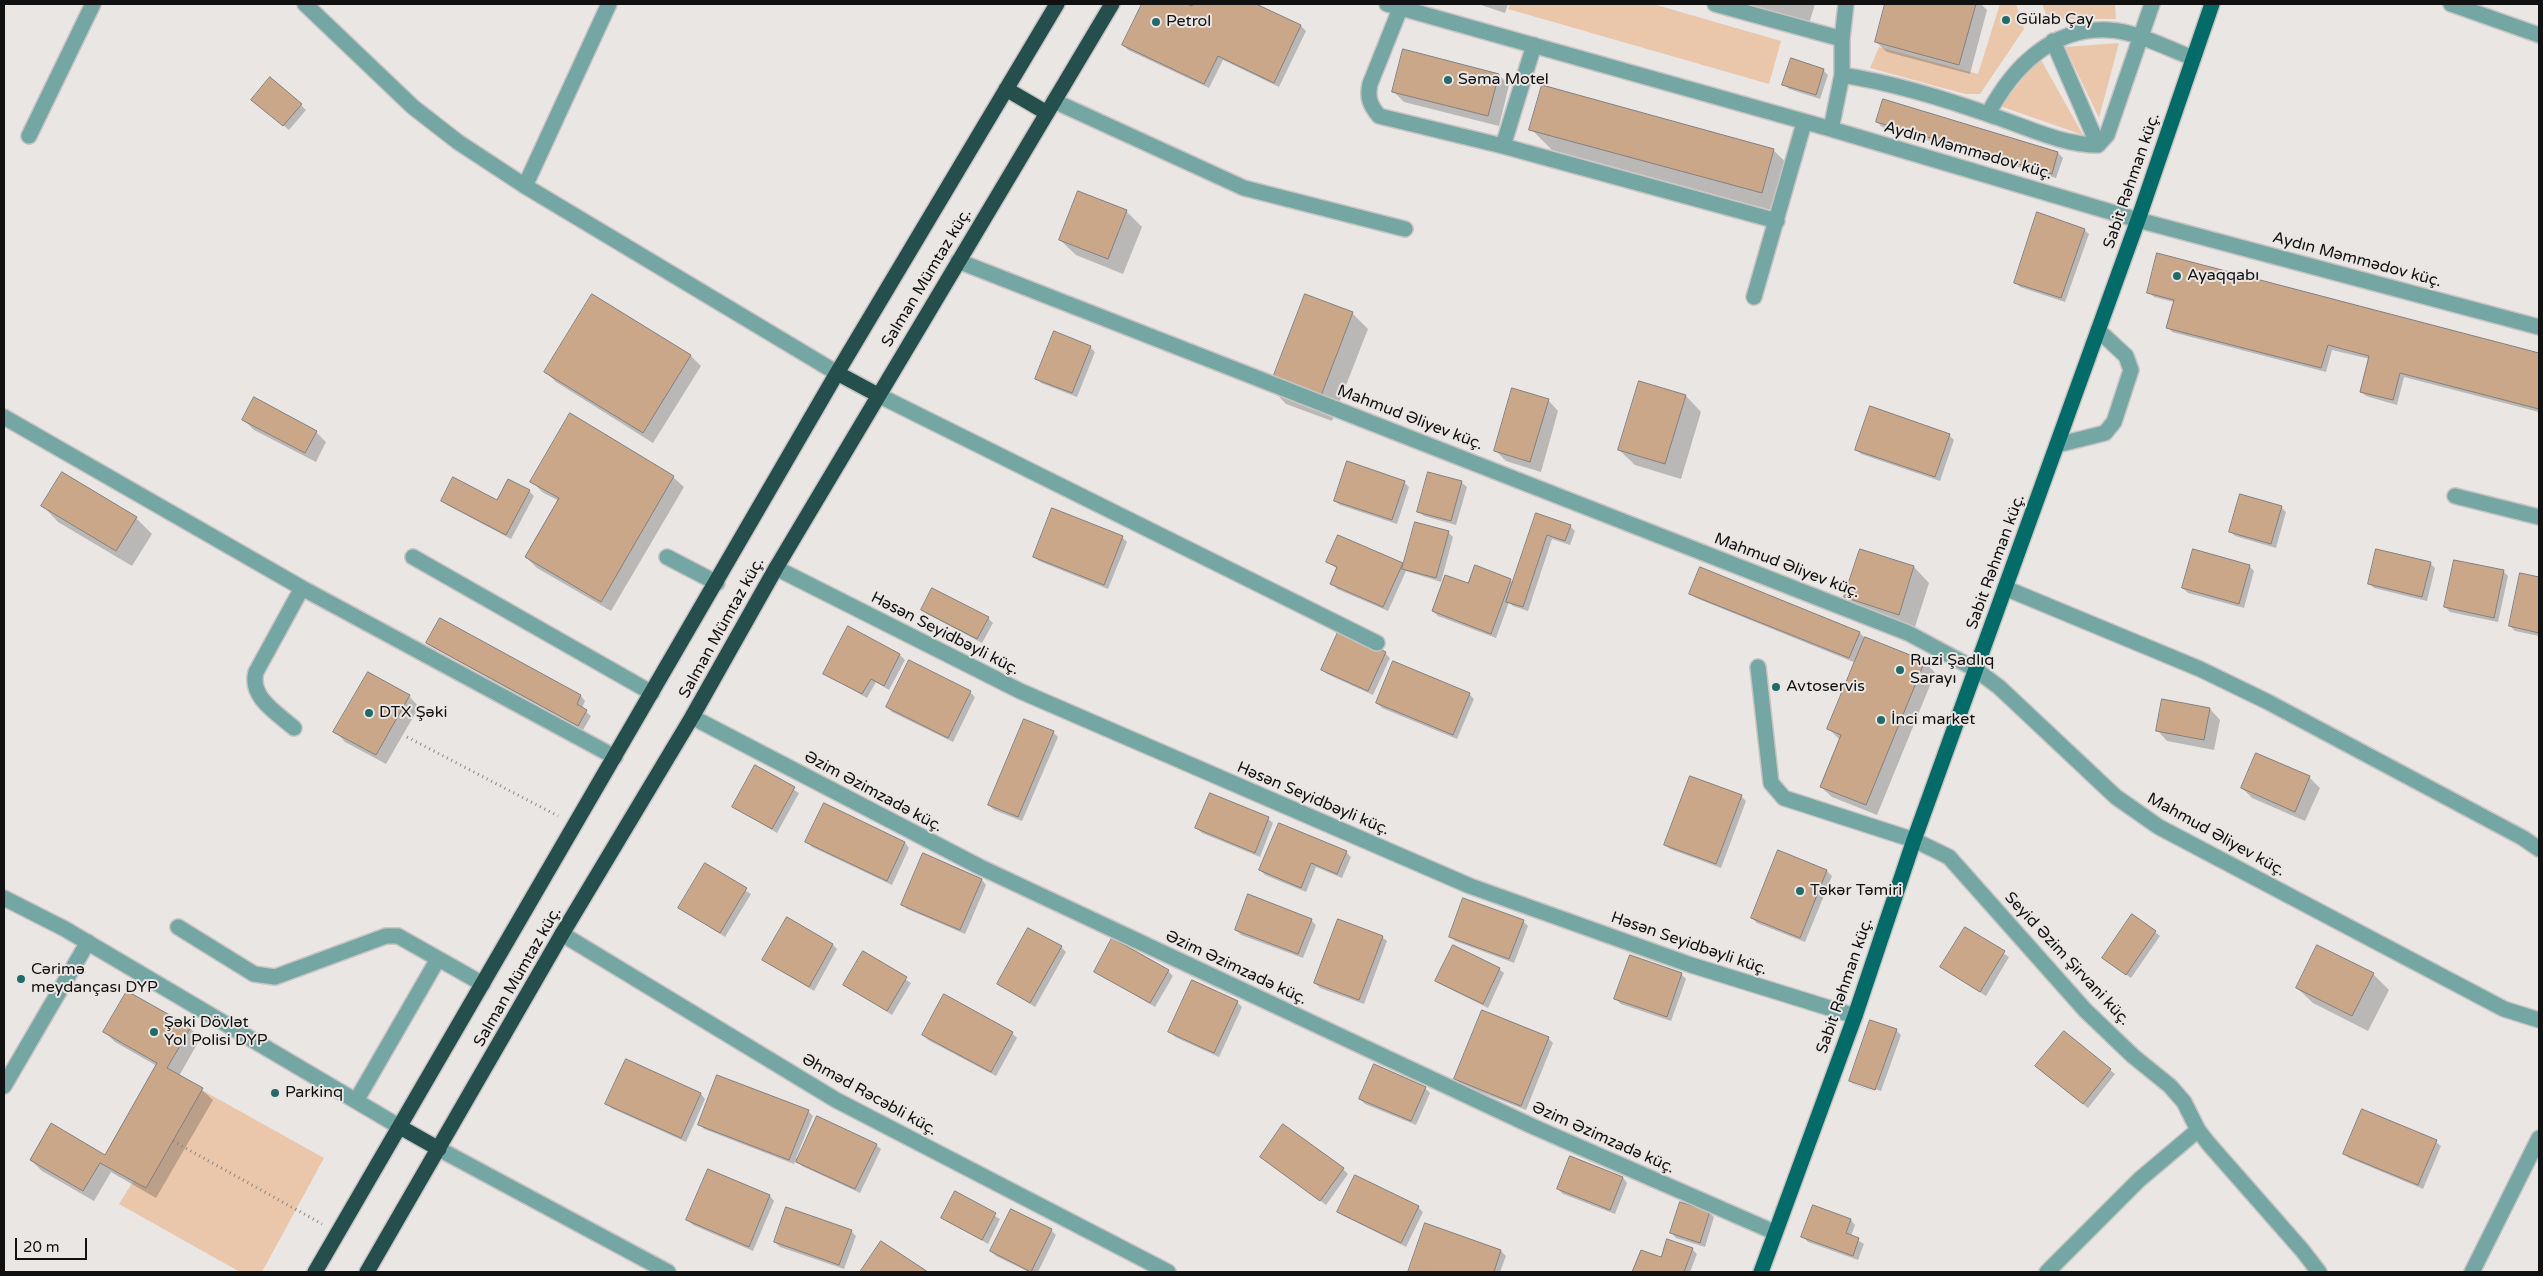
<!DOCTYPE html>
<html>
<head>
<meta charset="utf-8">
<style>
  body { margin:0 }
  #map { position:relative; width:2543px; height:1276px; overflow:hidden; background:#e9e6e4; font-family:"Varela Round",sans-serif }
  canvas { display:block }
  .frame { position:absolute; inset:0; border:5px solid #121111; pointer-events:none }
  .scale { position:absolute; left:15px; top:1238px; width:72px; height:22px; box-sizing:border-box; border:2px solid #121111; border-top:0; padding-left:6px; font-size:15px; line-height:18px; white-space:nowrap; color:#121111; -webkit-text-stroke:4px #e9e6e4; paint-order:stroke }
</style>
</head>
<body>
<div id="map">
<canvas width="2543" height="1276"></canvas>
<div class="frame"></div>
<div class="scale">20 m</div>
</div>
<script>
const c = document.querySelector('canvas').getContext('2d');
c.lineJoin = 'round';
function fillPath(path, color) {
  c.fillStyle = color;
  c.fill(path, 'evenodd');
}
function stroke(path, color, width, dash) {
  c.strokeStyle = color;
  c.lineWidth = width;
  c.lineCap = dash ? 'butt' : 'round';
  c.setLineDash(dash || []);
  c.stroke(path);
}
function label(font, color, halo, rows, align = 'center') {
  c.font = font + ' "Varela Round",sans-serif';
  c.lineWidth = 4;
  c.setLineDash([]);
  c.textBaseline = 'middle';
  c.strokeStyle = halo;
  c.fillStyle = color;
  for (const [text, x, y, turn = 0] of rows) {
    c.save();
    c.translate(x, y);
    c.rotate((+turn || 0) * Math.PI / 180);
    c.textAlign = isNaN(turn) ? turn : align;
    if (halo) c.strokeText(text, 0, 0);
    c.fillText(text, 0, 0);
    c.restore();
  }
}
const green = new Path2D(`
  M 1510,4 L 1653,4 L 1781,41 L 1769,84 L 1508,9 Z
  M 2000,4 L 2016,4 L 2024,29 L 1980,94 L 1965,94 L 1870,68 L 1879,47 L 1978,74 Z
  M 2042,4 L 2115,4 L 2116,19 L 2048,19 Z
  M 2119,43 L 2099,118 L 2065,47 Z
  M 2040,58 L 2083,135 L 2000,106 Z
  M 193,1085 L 324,1158 L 262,1272 L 240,1272 L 119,1204 Z`);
const shadow = new Path2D(`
  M 1143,4 L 1185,4 L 1192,7 L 1194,4 L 1253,4 L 1301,26 L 1306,31 L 1279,87 L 1223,60 L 1209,88 L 1128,50 L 1123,45 Z
  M 1478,4 L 1508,4 L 1505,13 Z
  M 1726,4 L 1815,4 L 1808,27 Z
  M 1886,4 L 1981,4 L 1987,10 L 1970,74 L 1887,52 L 1876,42 Z
  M 1823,70 L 1828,75 L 1820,99 L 1789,89 L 1784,84 Z
  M 1499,75 L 1509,85 L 1499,126 L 1404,102 L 1393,91 Z
  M 258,104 L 301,105 L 306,110 L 289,130 Z
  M 1877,122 L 2058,153 L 2063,158 L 2056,178 L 1882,127 Z
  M 1531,129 L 1773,150 L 1794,170 L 1782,213 L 1552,150 Z
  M 1126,211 L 1142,227 L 1123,274 L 1076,255 L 1060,240 Z
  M 2084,230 L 2089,234 L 2065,302 L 2020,287 L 2015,282 Z
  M 2158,254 L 2539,354 L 2539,412 L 2404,377 L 2397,405 L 2366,396 L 2361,392 L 2370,359 L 2332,350 L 2326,372 L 2172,332 L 2168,327 L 2174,302 L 2154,297 L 2149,292 Z
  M 593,296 L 691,356 L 701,366 L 653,443 L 556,382 L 546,372 Z
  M 1352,313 L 1368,329 L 1332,421 L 1286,404 L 1271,388 Z
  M 1090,347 L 1095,352 L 1077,397 L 1041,383 L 1037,378 Z
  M 1686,396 L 1701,412 L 1681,479 L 1635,465 L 1619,450 Z
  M 1548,400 L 1558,411 L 1541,472 L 1506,461 L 1496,451 Z
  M 243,419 L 316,432 L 326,442 L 316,462 L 254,430 Z
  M 1949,435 L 1954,440 L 1940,481 L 1861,454 L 1856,449 Z
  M 62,474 L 136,518 L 152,534 L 132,566 L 58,522 L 43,506 Z
  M 1429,474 L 1462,483 L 1467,487 L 1456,525 L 1424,516 L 1419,512 Z
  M 673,477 L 684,487 L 611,611 L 537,568 L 526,557 L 559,501 L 542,492 L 532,481 Z
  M 1404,482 L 1409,487 L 1397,524 L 1340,505 L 1335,501 Z
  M 529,491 L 534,496 L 511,539 L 447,505 L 442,500 L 498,502 Z
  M 2281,507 L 2286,512 L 2276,548 L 2235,536 L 2231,532 Z
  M 1537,515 L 1570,526 L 1575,531 L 1570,545 L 1552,539 L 1528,611 L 1513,606 L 1509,602 L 1496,638 L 1438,616 L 1433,611 L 1468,584 L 1510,580 L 1514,583 Z
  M 1448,532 L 1453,537 L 1441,582 L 1406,571 L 1388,611 L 1337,589 L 1332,584 L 1338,569 L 1327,562 L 1402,565 L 1404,567 Z
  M 1122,537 L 1127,542 L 1108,589 L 1039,561 L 1034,557 Z
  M 1861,550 L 1914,567 L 1929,583 L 1914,630 L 1862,612 L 1846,597 Z
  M 2430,563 L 2435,568 L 2427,601 L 2374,588 L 2369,583 Z
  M 2249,566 L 2254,571 L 2244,608 L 2188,593 L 2183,588 Z
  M 2504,572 L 2508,576 L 2498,622 L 2450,612 L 2445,607 Z
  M 2521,574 L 2539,578 L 2539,636 L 2515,631 L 2510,626 Z
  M 1691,594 L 1860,633 L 1865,638 L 1925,662 L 1935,673 L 1877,815 L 1832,797 L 1821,787 L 1840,740 L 1829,729 L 1856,663 L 1696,598 Z
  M 923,610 L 988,618 L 993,623 L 982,643 L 927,614 Z
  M 440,619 L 581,696 L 585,701 L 582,708 L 591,716 L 583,730 L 432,647 L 427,643 Z
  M 848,628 L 900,655 L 905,660 L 889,690 L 876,682 L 867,698 L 824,673 Z
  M 1385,653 L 1390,658 L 1373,695 L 1327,674 L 1322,670 Z
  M 970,692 L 975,697 L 953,742 L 892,712 L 887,707 Z
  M 1469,694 L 1474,699 L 1457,739 L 1382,708 L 1377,703 Z
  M 409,696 L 419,707 L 386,764 L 345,742 L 335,731 Z
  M 2210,709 L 2220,720 L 2214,750 L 2167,741 L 2157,730 Z
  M 1053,732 L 1058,737 L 1022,821 L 994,810 L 989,805 Z
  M 756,767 L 799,793 L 777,833 L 734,807 Z
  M 2309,777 L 2320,788 L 2305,821 L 2252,798 L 2242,788 Z
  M 1741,796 L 1746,801 L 1721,868 L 1670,849 L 1665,845 Z
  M 1268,819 L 1273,823 L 1260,857 L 1202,833 L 1197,828 Z
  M 807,842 L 905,843 L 909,848 L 892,885 L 812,847 Z
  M 1346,852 L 1351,857 L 1342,878 L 1316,867 L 1306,892 L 1265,875 L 1260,870 Z
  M 1779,852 L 1827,871 L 1832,876 L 1805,942 L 1757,923 L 1752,918 Z
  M 923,855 L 982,880 L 986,885 L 965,934 L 907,909 L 902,904 Z
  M 706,865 L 751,894 L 725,937 L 680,908 Z
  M 1311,920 L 1316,925 L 1303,958 L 1241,935 L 1236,930 Z
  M 1523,921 L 1528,926 L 1514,963 L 1455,941 L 1450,936 Z
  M 1965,928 L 2009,957 L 1986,996 L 1941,967 Z
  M 2155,932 L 2160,936 L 2131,978 L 2103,958 Z
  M 1382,937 L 1387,941 L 1364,1004 L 1320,988 L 1315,983 Z
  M 833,945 L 837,949 L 814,991 L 764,960 Z
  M 1061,947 L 1066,952 L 1035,1007 L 999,984 Z
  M 864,953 L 911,983 L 892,1015 L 845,984 Z
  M 1499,969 L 1504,973 L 1488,1008 L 1442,985 L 1437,981 Z
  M 1095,971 L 1168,971 L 1173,976 L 1155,1007 Z
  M 1681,974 L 1686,979 L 1671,1021 L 1621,1004 L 1616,999 Z
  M 2373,974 L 2389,990 L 2368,1031 L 2313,1003 L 2297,988 Z
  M 1237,1002 L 1242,1007 L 1219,1057 L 1175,1037 L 1170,1032 Z
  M 190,1028 L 200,1039 L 179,1076 L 202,1090 L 213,1100 L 156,1198 L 111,1172 L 94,1201 L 42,1171 L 31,1160 L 105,1156 L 157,1066 L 115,1042 L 105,1032 Z
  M 1896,1030 L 1901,1035 L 1881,1091 L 1854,1082 L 1854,1084 L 1880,1094 L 1855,1085 L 1850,1081 Z
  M 1012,1033 L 1017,1038 L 996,1076 L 928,1040 L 924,1035 Z
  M 1548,1038 L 1553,1043 L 1526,1110 L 1460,1084 L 1456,1079 Z
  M 2110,1070 L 2115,1074 L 2088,1108 L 2042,1071 Z
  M 1425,1088 L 1430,1093 L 1416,1125 L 1365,1104 L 1360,1099 Z
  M 701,1094 L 705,1099 L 686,1142 L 611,1108 L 607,1103 Z
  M 808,1111 L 813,1116 L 796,1158 L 876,1145 L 881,1149 L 860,1193 L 802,1166 L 796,1160 L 794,1164 L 704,1129 L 700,1124 Z
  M 2436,1142 L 2441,1146 L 2423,1189 L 2349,1158 L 2344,1154 Z
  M 1261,1157 L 1343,1169 L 1348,1174 L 1326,1205 Z
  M 1571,1157 L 1623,1178 L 1627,1183 L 1615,1214 L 1563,1194 L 1558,1189 Z
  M 956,1193 L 1000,1219 L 988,1244 L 942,1217 Z
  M 770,1196 L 774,1201 L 753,1251 L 693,1225 L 688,1220 Z
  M 1418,1207 L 1423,1212 L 1406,1247 L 1344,1216 L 1339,1211 Z
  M 1011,1211 L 1051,1230 L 1056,1235 L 1038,1272 L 1029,1272 L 996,1256 L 991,1251 Z
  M 1709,1212 L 1714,1217 L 1705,1247 L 1676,1238 L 1672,1233 Z
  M 1851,1220 L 1855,1225 L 1851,1236 L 1864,1244 L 1858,1260 L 1808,1242 L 1803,1237 Z
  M 1426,1225 L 1501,1251 L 1506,1256 L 1500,1272 L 1409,1272 Z
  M 851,1231 L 856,1236 L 844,1269 L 780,1247 L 775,1242 Z
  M 881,1243 L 925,1272 L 861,1272 Z
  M 1692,1249 L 1697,1254 L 1690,1272 L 1634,1272 L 1641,1252 L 1661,1259 Z`);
const building = new Path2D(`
  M 1142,4 L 1187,4 L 1192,6 L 1193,4 L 1256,4 L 1301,25 L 1274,83 L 1218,56 L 1204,84 L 1122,45 Z
  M 1885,4 L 1976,4 L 1959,65 L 1875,42 Z
  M 1403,49 L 1499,74 L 1488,116 L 1392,92 Z
  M 1791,58 L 1824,69 L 1816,95 L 1782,85 Z
  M 270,77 L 302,104 L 283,126 L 251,100 Z
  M 1542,85 L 1774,149 L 1762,193 L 1529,130 Z
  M 1883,99 L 2058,152 L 2052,174 L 1876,122 Z
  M 1078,191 L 1127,210 L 1108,259 L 1059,240 Z
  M 2037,212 L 2085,229 L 2061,298 L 2014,283 Z
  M 2157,253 L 2539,353 L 2539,409 L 2400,373 L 2393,400 L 2360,392 L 2369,356 L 2328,345 L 2321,368 L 2166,328 L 2174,300 L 2147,293 Z
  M 592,294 L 691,355 L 643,433 L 544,372 Z
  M 1305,294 L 1353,312 L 1317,406 L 1269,388 Z
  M 1054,331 L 1091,346 L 1072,393 L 1035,379 Z
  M 1639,381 L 1686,395 L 1665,464 L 1618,450 Z
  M 1512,388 L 1549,399 L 1530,462 L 1494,451 Z
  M 254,397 L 317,431 L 305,453 L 242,420 Z
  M 1870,406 L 1950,434 L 1935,477 L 1855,450 Z
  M 570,413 L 674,476 L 601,602 L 525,557 L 559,498 L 530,482 Z
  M 1347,461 L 1405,481 L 1392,520 L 1334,501 Z
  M 62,472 L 137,517 L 116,551 L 41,506 Z
  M 1428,472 L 1462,481 L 1451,521 L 1417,512 Z
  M 453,477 L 497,500 L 508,479 L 530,490 L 506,535 L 441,501 Z
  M 2240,494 L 2282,506 L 2271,544 L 2229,532 Z
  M 1052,508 L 1123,536 L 1104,585 L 1033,557 Z
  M 1536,513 L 1571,525 L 1565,541 L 1547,535 L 1523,607 L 1506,602 Z
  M 1415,522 L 1449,531 L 1436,578 L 1402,569 Z
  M 1338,535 L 1403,563 L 1383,607 L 1330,584 L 1337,567 L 1326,562 Z
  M 1860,549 L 1914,566 L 1899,615 L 1844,597 Z
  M 2193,549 L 2250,565 L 2239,604 L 2182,588 Z
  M 2376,549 L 2431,562 L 2422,597 L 2368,584 Z
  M 2454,560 L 2504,570 L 2494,618 L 2444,607 Z
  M 1475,565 L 1511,579 L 1491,634 L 1432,611 L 1445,575 L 1468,583 Z
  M 1700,567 L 1860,632 L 1849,658 L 1689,594 Z
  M 2520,573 L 2539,577 L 2539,633 L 2509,626 Z
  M 932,588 L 989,617 L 977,639 L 921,610 Z
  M 440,618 L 581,695 L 577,704 L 587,710 L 578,726 L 426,643 Z
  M 848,626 L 900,654 L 884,686 L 871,679 L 862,694 L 823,674 Z
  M 1339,630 L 1386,652 L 1368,691 L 1321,670 Z
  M 1865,637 L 1925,661 L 1866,805 L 1820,787 L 1841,735 L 1827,729 Z
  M 909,660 L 971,691 L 948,738 L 886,707 Z
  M 1393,661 L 1470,693 L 1453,735 L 1376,703 Z
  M 368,672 L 410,695 L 376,755 L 333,732 Z
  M 2162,699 L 2210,708 L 2204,740 L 2156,731 Z
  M 1024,719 L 1054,731 L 1018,817 L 988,805 Z
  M 2256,753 L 2310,776 L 2295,812 L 2241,788 Z
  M 755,765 L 795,787 L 772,829 L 732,807 Z
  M 1690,776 L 1742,795 L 1716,864 L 1664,845 Z
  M 1210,793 L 1269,817 L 1255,853 L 1195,828 Z
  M 824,803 L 905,842 L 887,881 L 805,842 Z
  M 1279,823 L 1347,851 L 1337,874 L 1311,863 L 1301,888 L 1259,870 Z
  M 1778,850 L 1827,870 L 1800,938 L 1751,918 Z
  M 923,853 L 982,879 L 960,930 L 901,905 Z
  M 705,863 L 747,888 L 720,933 L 678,908 Z
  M 1248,894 L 1312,919 L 1298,954 L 1235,930 Z
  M 1463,898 L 1524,920 L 1509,959 L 1449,937 Z
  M 2132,914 L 2156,931 L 2126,975 L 2102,958 Z
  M 787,917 L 833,944 L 809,987 L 762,960 Z
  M 1338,919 L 1383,936 L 1359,1000 L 1314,983 Z
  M 1965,927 L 2005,951 L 1980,992 L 1940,967 Z
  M 1028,928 L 1062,946 L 1030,1003 L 997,984 Z
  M 1112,938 L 1169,970 L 1150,1003 L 1094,972 Z
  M 1453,945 L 1500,968 L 1483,1004 L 1435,981 Z
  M 2317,945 L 2374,973 L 2352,1016 L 2296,988 Z
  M 863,951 L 907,977 L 887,1011 L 843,985 Z
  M 1630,955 L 1682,973 L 1667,1017 L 1614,999 Z
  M 1192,980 L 1238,1001 L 1214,1053 L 1168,1032 Z
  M 127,991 L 191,1027 L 167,1068 L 203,1088 L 146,1188 L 100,1163 L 83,1191 L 30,1160 L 51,1123 L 105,1155 L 157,1063 L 103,1032 Z
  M 944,994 L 1013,1032 L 991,1072 L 922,1035 Z
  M 1482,1010 L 1549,1037 L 1521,1106 L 1454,1079 Z
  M 1870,1020 L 1897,1029 L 1875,1090 L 1849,1081 Z
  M 2064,1031 L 2111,1069 L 2083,1104 L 2035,1066 Z
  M 626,1059 L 701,1093 L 681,1138 L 605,1104 Z
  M 1374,1064 L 1426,1087 L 1411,1121 L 1359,1099 Z
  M 717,1075 L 809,1110 L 789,1160 L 698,1125 Z
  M 2362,1109 L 2437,1140 L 2418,1185 L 2343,1154 Z
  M 817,1116 L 877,1144 L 855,1189 L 796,1162 Z
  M 1283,1124 L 1344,1168 L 1320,1201 L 1260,1157 Z
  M 1570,1156 L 1623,1177 L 1610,1210 L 1557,1189 Z
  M 708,1169 L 770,1195 L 749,1247 L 686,1220 Z
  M 1355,1175 L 1419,1206 L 1401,1243 L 1337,1212 Z
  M 955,1191 L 996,1213 L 982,1240 L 941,1218 Z
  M 1680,1202 L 1710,1211 L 1700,1243 L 1670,1233 Z
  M 1813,1205 L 1851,1219 L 1846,1233 L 1859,1238 L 1853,1256 L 1801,1237 Z
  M 786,1207 L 852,1230 L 839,1265 L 774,1242 Z
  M 1011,1209 L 1052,1229 L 1031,1272 L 990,1251 Z
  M 1425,1223 L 1501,1250 L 1494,1272 L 1408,1272 Z
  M 1667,1239 L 1693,1248 L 1684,1272 L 1632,1272 L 1641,1250 L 1661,1257 Z
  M 881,1241 L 928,1272 L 860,1272 Z`);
const path = new Path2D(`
  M 407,737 L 558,816
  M 173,1141 L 322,1224`);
const minor = new Path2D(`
  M 305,4 L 413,107 L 458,142 L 525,186 L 837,373
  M 1387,4 L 1831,129 L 2138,220 L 2539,327
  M 1402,4 L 1370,84 C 1367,98 1370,105 1379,116 L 1503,146 L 1777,221
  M 1715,4 L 1842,39
  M 2451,4 L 2539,35
  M 2053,41 L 2098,145
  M 1842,75 C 1894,83 1946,99 1996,117 C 2029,128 2063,145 2098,145 L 2107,135 L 2152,4
  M 1054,101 L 1244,188 L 1405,229
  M 1988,114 C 2013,67 2052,27 2109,30 C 2135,31 2169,49 2193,58
  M 1831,129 L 1842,75 L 1842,39 L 1846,4
  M 29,136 L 93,4
  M 1503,146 L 1534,45
  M 525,186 L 609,4
  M 958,261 L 1908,633 L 1975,669 L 1999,687 L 2116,797 L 2159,827 L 2504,1009 L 2539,1020
  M 1754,297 L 1804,123
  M 878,395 L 1377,643
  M 4,417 L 302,588 L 615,757
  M 2057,445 L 2105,433 L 2114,422 L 2131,370 L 2126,356 L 2098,330
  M 2455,496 L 2539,517
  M 413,557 L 652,693
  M 667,557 L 717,583
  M 776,568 L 1020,691 L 1470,886 L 1691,965 L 1855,1016
  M 2005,588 L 2200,669 L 2268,702 L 2523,838 L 2539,849
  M 1758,667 L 1771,783 L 1784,798 L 1914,840 L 1949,857 L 2085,1010 L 2133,1056 L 2170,1086 L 2184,1102 L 2198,1130 L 2208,1143 L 2302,1250 L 2319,1272
  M 692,717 L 980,867 L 1534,1127 L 1774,1232
  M 294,728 C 277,713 249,697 256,672 L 302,588
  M 4,898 L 65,929 L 400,1127
  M 178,927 L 254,974 L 275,977 L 386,936 L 398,936 L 483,984
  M 562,934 L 836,1100 L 1168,1272
  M 4,1086 L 88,942
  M 356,1101 L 438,959
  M 439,1149 L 668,1272
  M 2047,1272 L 2140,1179 L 2198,1130
  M 2472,1272 L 2539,1138`);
const major = new Path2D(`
  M 1761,1272 L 1855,1016 L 1914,840 L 2138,220 L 2212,4`);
const highway = new Path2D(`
  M 1006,89 L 1047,113
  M 837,373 L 878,395
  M 400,1127 L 439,1149
  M 315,1272 L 837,373 L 1057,4
  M 367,1272 L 562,934 L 692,717 L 776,568 L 1112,4`);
const markers = [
  [2006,20,5,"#216c69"],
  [1156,22,5,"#216c69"],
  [1448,80,5,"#216c69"],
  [2177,276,5,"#216c69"],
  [1900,670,5,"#216c69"],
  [1776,687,5,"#216c69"],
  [369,713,5,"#216c69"],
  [1881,720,5,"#216c69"],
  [1800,891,5,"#216c69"],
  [21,979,5,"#216c69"],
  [154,1032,5,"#216c69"],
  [275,1093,5,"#216c69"]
];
const poiNames = [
  ["Gülab Çay",2016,20],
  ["Petrol",1166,22],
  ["Səma Motel",1458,80],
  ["Ayaqqabı",2187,276],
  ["Ruzi Şadlıq",1910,661],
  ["Sarayı",1910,679],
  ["Avtoservis",1786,687],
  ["DTX Şəki",379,713],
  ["İnci market",1891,720],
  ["Təkər Təmiri",1810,891],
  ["Cərimə",31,970],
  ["meydançası DYP",31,988],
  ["Şəki Dövlət",164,1023],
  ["Yol Polisi DYP",164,1041],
  ["Parkinq",285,1093]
];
const streetNames = [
  ["Aydın Məmmədov küç.",1968,151,16],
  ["Sabit Rəhman küç.",2132,181,-71],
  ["Aydın Məmmədov küç.",2357,260,15],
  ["Salman Mümtaz küç.",927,278,-59],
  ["Mahmud Əliyev küç.",1410,418,21],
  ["Sabit Rəhman küç.",1996,562,-70],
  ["Mahmud Əliyev küç.",1787,566,21],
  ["Salman Mümtaz küç.",722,628,-61],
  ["Həsən Seyidbəyli küç.",945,634,27],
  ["Əzim Əzimzadə küç.",873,792,28],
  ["Həsən Seyidbəyli küç.",1313,799,23],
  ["Mahmud Əliyev küç.",2216,835,29],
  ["Həsən Seyidbəyli küç.",1689,944,19],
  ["Seyid Əzim Şirvani küç.",2067,959,47],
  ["Əzim Əzimzadə küç.",1236,968,25],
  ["Salman Mümtaz küç.",518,977,-60],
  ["Sabit Rəhman küç.",1845,986,-71],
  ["Əhməd Rəcəbli küç.",869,1095,29],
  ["Əzim Əzimzadə küç.",1603,1138,24]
];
fillPath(green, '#eac7ab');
fillPath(shadow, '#0003');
fillPath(building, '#cba789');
stroke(building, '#827f7d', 1);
stroke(minor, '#c7c4c2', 18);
stroke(major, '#c7c4c2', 18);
stroke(highway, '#c7c4c2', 18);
stroke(path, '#898785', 3, [1, 4]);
stroke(minor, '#74a6a3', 15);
stroke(major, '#036b68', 15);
stroke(highway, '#244f4d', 15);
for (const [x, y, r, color] of markers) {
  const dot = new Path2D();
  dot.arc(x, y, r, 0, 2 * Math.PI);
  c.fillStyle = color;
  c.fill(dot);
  stroke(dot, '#e9e6e4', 2);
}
label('16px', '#121111', '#e9e6e4', poiNames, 'left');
label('16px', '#121111', '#e9e6e4', streetNames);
</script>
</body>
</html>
